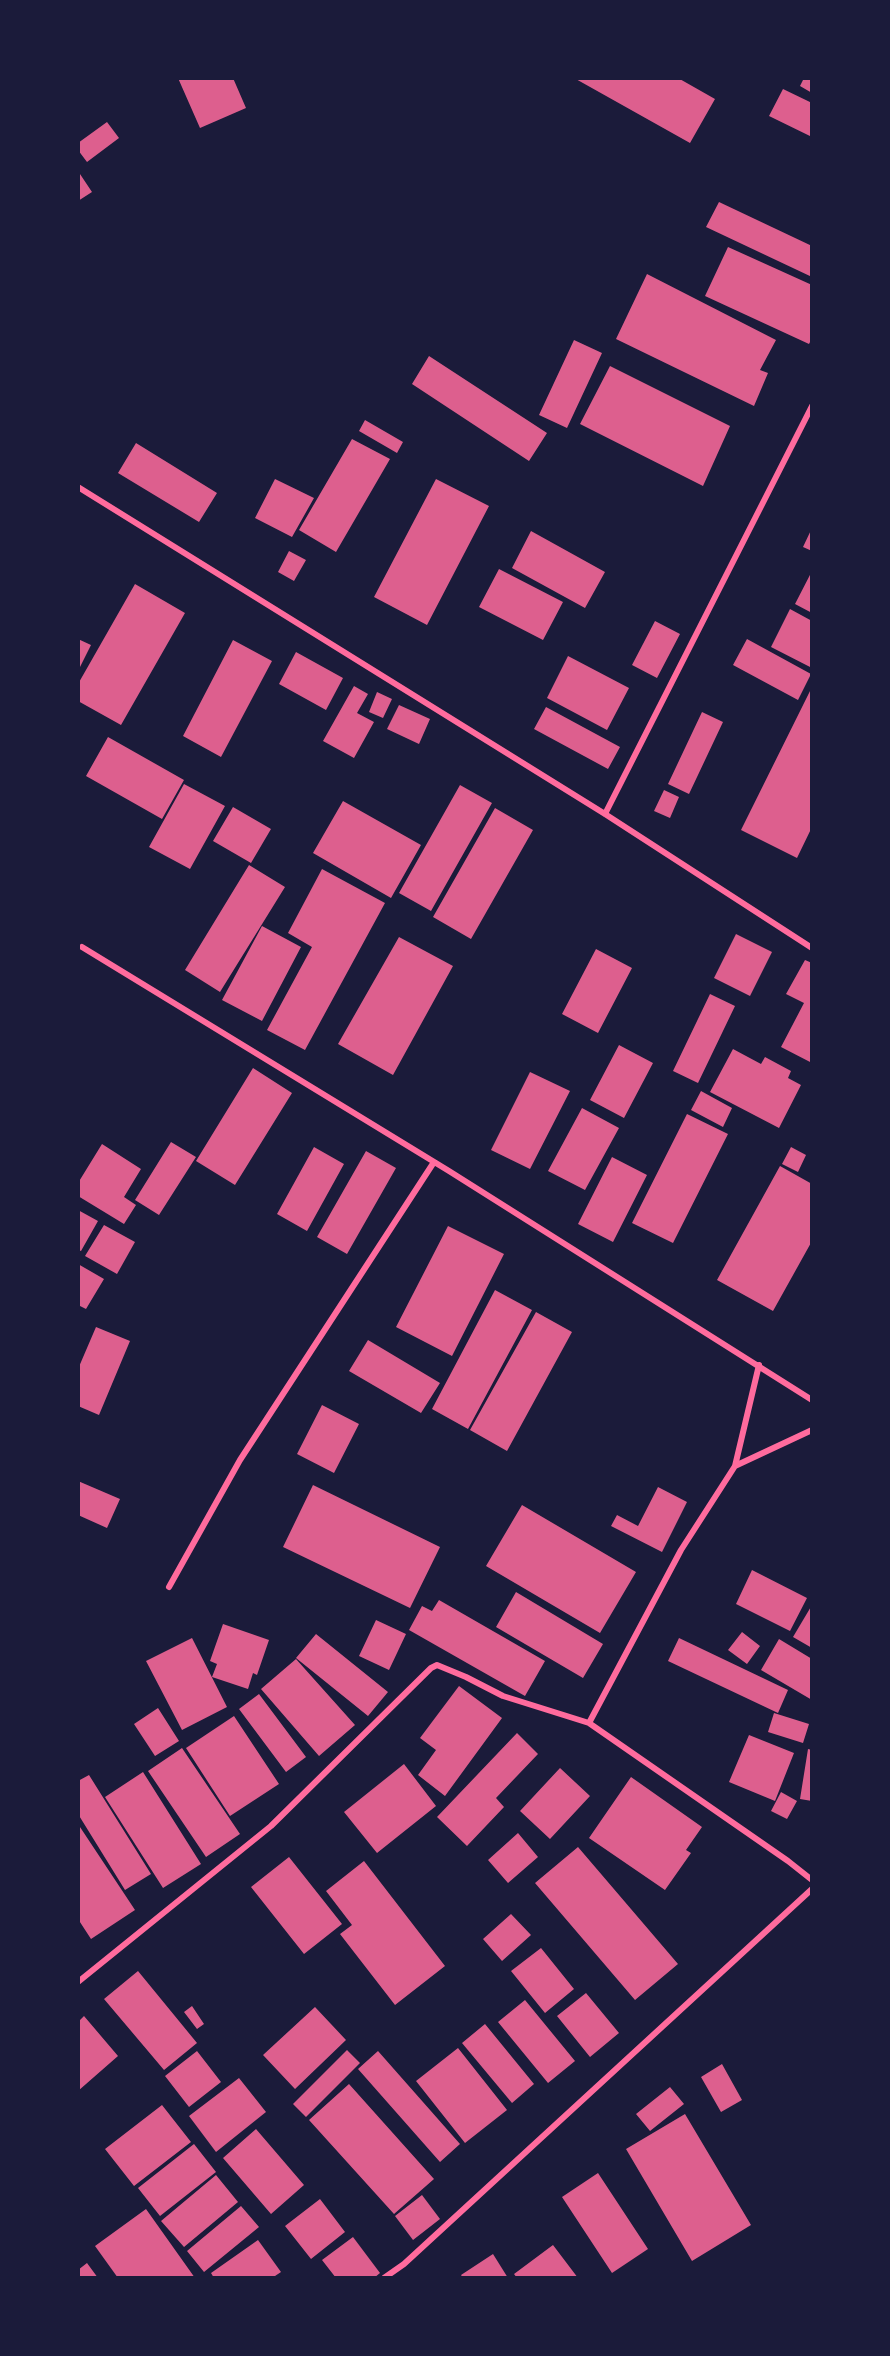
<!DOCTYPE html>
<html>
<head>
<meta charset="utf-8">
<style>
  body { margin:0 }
  #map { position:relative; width:890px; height:2356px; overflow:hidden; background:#1b1b3a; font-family:"PT Sans",sans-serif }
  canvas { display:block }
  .frame { position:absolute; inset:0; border:80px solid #1b1b3a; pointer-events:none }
</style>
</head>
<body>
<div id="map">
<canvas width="890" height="2356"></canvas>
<div class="frame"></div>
</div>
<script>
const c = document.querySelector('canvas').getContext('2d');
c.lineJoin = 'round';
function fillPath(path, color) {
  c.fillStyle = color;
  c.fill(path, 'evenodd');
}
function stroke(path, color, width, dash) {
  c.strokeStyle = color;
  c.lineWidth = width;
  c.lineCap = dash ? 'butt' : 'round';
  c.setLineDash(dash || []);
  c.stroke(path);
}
const building = new Path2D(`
  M 178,78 L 233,78 L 246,108 L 200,128 Z
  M 574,78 L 678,78 L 715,99 L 690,143 Z
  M 804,78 L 812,78 L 812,93 L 800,86 Z
  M 783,89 L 812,103 L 812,137 L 769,116 Z
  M 107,122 L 119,138 L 87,162 L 78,150 L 78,143 Z
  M 78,171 L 92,192 L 78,201 Z
  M 719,202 L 812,246 L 812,277 L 706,227 Z
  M 728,247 L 812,285 L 812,338 L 809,344 L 705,296 Z
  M 647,274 L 776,340 L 760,370 L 768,373 L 754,406 L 616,339 Z
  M 574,340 L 602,353 L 567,428 L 539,415 Z
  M 429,356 L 547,433 L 529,461 L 412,384 Z
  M 610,366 L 730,426 L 703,486 L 580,424 Z
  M 365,420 L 403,442 L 397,453 L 359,431 Z
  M 352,439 L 390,459 L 336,552 L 299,530 Z
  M 136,443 L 217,493 L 199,522 L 118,473 Z
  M 275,479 L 314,498 L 292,537 L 255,518 Z
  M 436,479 L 489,506 L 427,625 L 374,597 Z
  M 812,528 L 812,551 L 803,547 Z
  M 531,531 L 605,572 L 585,608 L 512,568 Z
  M 289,551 L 306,560 L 294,581 L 278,572 Z
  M 499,569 L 563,602 L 543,640 L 479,607 Z
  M 812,571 L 812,613 L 795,604 Z
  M 135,584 L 185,613 L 121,725 L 78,701 L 78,684 Z
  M 790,609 L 812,621 L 812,668 L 771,647 Z
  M 655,621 L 680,634 L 657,678 L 632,665 Z
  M 78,639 L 91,645 L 78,671 Z
  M 747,639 L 811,674 L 798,700 L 733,665 Z
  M 233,640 L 272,661 L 221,757 L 183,736 Z
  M 296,652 L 343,678 L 326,710 L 279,684 Z
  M 568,656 L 629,688 L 607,730 L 547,698 Z
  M 354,686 L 368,694 L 357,713 L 374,722 L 354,758 L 323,741 Z
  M 812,687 L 812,827 L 797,858 L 741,830 Z
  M 377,692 L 392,699 L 383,718 L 369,712 Z
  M 399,705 L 430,719 L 419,744 L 387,729 Z
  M 546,707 L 620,747 L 608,769 L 534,729 Z
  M 702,712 L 723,722 L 689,794 L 668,784 Z
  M 108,737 L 184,780 L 162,819 L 86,776 Z
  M 184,784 L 225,806 L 190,869 L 149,847 Z
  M 460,785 L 492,803 L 431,911 L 399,893 Z
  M 664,790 L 679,797 L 670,818 L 654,811 Z
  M 343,801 L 421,845 L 391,898 L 313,853 Z
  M 233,807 L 271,829 L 251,863 L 213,841 Z
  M 495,808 L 533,830 L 471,939 L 433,917 Z
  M 249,865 L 285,887 L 220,992 L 185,970 Z
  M 322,869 L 385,903 L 305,1050 L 267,1030 L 312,947 L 288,933 Z
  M 262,926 L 301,947 L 262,1021 L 222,1000 Z
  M 736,934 L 772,952 L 750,996 L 714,978 Z
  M 399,937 L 453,966 L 393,1075 L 338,1044 Z
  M 596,949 L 632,968 L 598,1033 L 562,1014 Z
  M 805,960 L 812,963 L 812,1063 L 781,1047 L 804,1003 L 786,994 Z
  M 710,994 L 735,1006 L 698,1083 L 673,1071 Z
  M 619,1045 L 653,1063 L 624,1118 L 590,1100 Z
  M 733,1049 L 761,1064 L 765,1057 L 791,1071 L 788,1078 L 801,1085 L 779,1128 L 710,1092 Z
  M 253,1068 L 292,1093 L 235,1185 L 196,1161 Z
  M 530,1072 L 570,1091 L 530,1169 L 491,1150 Z
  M 701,1091 L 732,1108 L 723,1127 L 691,1110 Z
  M 582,1108 L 619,1128 L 585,1190 L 548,1171 Z
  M 687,1114 L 728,1134 L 673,1243 L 632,1223 Z
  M 171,1142 L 196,1157 L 159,1215 L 135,1200 Z
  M 102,1144 L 141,1169 L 124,1197 L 136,1205 L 124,1224 L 78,1196 L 78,1183 Z
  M 314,1147 L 344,1164 L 307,1231 L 277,1214 Z
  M 791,1147 L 806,1155 L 798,1172 L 782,1164 Z
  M 366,1151 L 396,1168 L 347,1254 L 317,1237 Z
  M 612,1157 L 647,1175 L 613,1242 L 578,1224 Z
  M 780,1166 L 812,1184 L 812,1241 L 773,1311 L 717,1280 Z
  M 78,1210 L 98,1221 L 81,1251 L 78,1250 Z
  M 104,1225 L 135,1242 L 117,1274 L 85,1256 Z
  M 448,1226 L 504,1254 L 452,1356 L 396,1327 Z
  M 78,1264 L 104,1279 L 86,1309 L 78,1305 Z
  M 495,1290 L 532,1310 L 468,1429 L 432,1409 Z
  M 536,1312 L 572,1332 L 507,1451 L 470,1430 Z
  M 96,1327 L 130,1341 L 99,1415 L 78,1406 L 78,1369 Z
  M 368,1340 L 440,1383 L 421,1413 L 349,1371 Z
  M 322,1405 L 359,1424 L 334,1473 L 297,1454 Z
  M 78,1481 L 120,1499 L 107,1528 L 78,1515 Z
  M 313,1485 L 440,1547 L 410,1608 L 283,1547 Z
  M 658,1487 L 687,1502 L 662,1552 L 611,1526 L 617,1515 L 638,1526 Z
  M 522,1505 L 636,1572 L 600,1633 L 486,1566 Z
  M 752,1570 L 807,1598 L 790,1631 L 736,1604 Z
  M 516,1592 L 603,1644 L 583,1678 L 496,1627 Z
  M 439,1600 L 545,1661 L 525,1696 L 409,1630 L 422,1606 L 432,1611 Z
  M 812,1605 L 812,1648 L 793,1637 Z
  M 376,1620 L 406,1634 L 389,1670 L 359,1656 Z
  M 223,1624 L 269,1640 L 257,1675 L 253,1673 L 248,1689 L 212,1677 L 217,1664 L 210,1661 Z
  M 742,1632 L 760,1646 L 747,1664 L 728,1650 Z
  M 316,1634 L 388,1692 L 368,1716 L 296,1658 Z
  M 192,1638 L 227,1707 L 182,1730 L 146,1661 Z
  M 679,1638 L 788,1690 L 778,1713 L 668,1661 Z
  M 779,1639 L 812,1659 L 812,1700 L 761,1670 Z
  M 296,1659 L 355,1725 L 319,1756 L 261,1689 Z
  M 459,1686 L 502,1718 L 445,1796 L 418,1775 L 436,1750 L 420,1738 Z
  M 259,1694 L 306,1757 L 286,1772 L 239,1709 Z
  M 158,1708 L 179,1741 L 155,1756 L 134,1724 Z
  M 774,1713 L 809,1724 L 803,1743 L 768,1732 Z
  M 234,1716 L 279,1784 L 230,1816 L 186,1748 Z
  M 517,1733 L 538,1754 L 496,1798 L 504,1807 L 467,1846 L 437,1817 Z
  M 749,1735 L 794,1753 L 775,1801 L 729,1782 Z
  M 182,1748 L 240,1834 L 206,1857 L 148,1771 Z
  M 808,1749 L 812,1750 L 812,1801 L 800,1799 Z
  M 404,1764 L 436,1806 L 377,1853 L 344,1812 Z
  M 560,1768 L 590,1796 L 550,1839 L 520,1811 Z
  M 143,1772 L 201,1864 L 163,1888 L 105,1797 Z
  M 89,1775 L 151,1874 L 125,1890 L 78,1814 L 78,1781 Z
  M 631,1777 L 702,1827 L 686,1850 L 691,1853 L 665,1890 L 589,1838 Z
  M 781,1792 L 797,1801 L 787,1819 L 771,1811 Z
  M 78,1824 L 135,1910 L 91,1939 L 78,1919 Z
  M 518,1833 L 538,1857 L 508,1883 L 488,1860 Z
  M 578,1847 L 678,1964 L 635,2000 L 535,1883 Z
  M 289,1857 L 342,1924 L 304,1954 L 251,1887 Z
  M 364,1861 L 445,1966 L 395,2005 L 340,1934 L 352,1925 L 326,1891 Z
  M 511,1914 L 531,1935 L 502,1961 L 483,1939 Z
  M 541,1948 L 574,1989 L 545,2013 L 511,1971 Z
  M 138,1971 L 197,2043 L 164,2070 L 104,1999 Z
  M 586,1993 L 619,2033 L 590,2057 L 557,2016 Z
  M 525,2000 L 575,2061 L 548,2083 L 498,2022 Z
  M 192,2006 L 204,2024 L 197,2029 L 184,2012 Z
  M 315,2007 L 346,2040 L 295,2089 L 263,2055 Z
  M 84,2016 L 118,2056 L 78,2091 L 78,2022 Z
  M 485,2024 L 534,2084 L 512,2103 L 462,2043 Z
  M 458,2048 L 507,2110 L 465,2143 L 416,2081 Z
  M 347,2050 L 360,2063 L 306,2117 L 293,2104 Z
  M 197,2051 L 221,2082 L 189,2107 L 165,2076 Z
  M 378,2051 L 460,2144 L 440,2162 L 358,2069 Z
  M 722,2064 L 742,2100 L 721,2112 L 701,2077 Z
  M 239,2078 L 266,2112 L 216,2152 L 189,2116 Z
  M 349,2084 L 434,2179 L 394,2214 L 309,2120 Z
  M 670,2087 L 684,2104 L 650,2131 L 636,2114 Z
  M 162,2105 L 191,2142 L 134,2186 L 105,2149 Z
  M 685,2114 L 751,2225 L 692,2261 L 626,2149 Z
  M 256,2129 L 304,2185 L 271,2214 L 223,2158 Z
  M 194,2144 L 216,2172 L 160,2216 L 138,2188 Z
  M 598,2173 L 648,2249 L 612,2273 L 562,2197 Z
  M 216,2175 L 238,2202 L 184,2247 L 161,2221 Z
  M 422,2195 L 440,2219 L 413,2240 L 395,2216 Z
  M 320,2199 L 345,2232 L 311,2259 L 285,2226 Z
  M 241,2206 L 259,2227 L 204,2272 L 187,2251 Z
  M 146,2209 L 195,2278 L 118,2278 L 95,2246 Z
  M 353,2237 L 380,2273 L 374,2278 L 336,2278 L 322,2260 Z
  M 258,2240 L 281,2272 L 272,2278 L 214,2278 L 211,2273 Z
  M 553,2245 L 578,2278 L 517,2278 L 514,2274 Z
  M 493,2254 L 508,2278 L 463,2278 L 461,2275 Z
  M 87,2263 L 98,2278 L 78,2278 L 78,2270 Z`);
const minor = new Path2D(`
  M 78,487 L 605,814 L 812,948
  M 605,814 L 812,406
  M 82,947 L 449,1171 L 812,1400
  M 735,1466 L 812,1430
  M 169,1587 L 240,1460 L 434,1162
  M 589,1723 L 681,1550 L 735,1466 L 759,1365
  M 78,1982 L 271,1826 L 431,1668 L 437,1665 L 466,1677 L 503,1696 L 589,1723 L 788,1861 L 812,1880
  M 384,2278 L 404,2264 L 812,1889`);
fillPath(building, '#dd5f8e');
stroke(minor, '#ff6b9d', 6);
</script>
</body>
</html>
